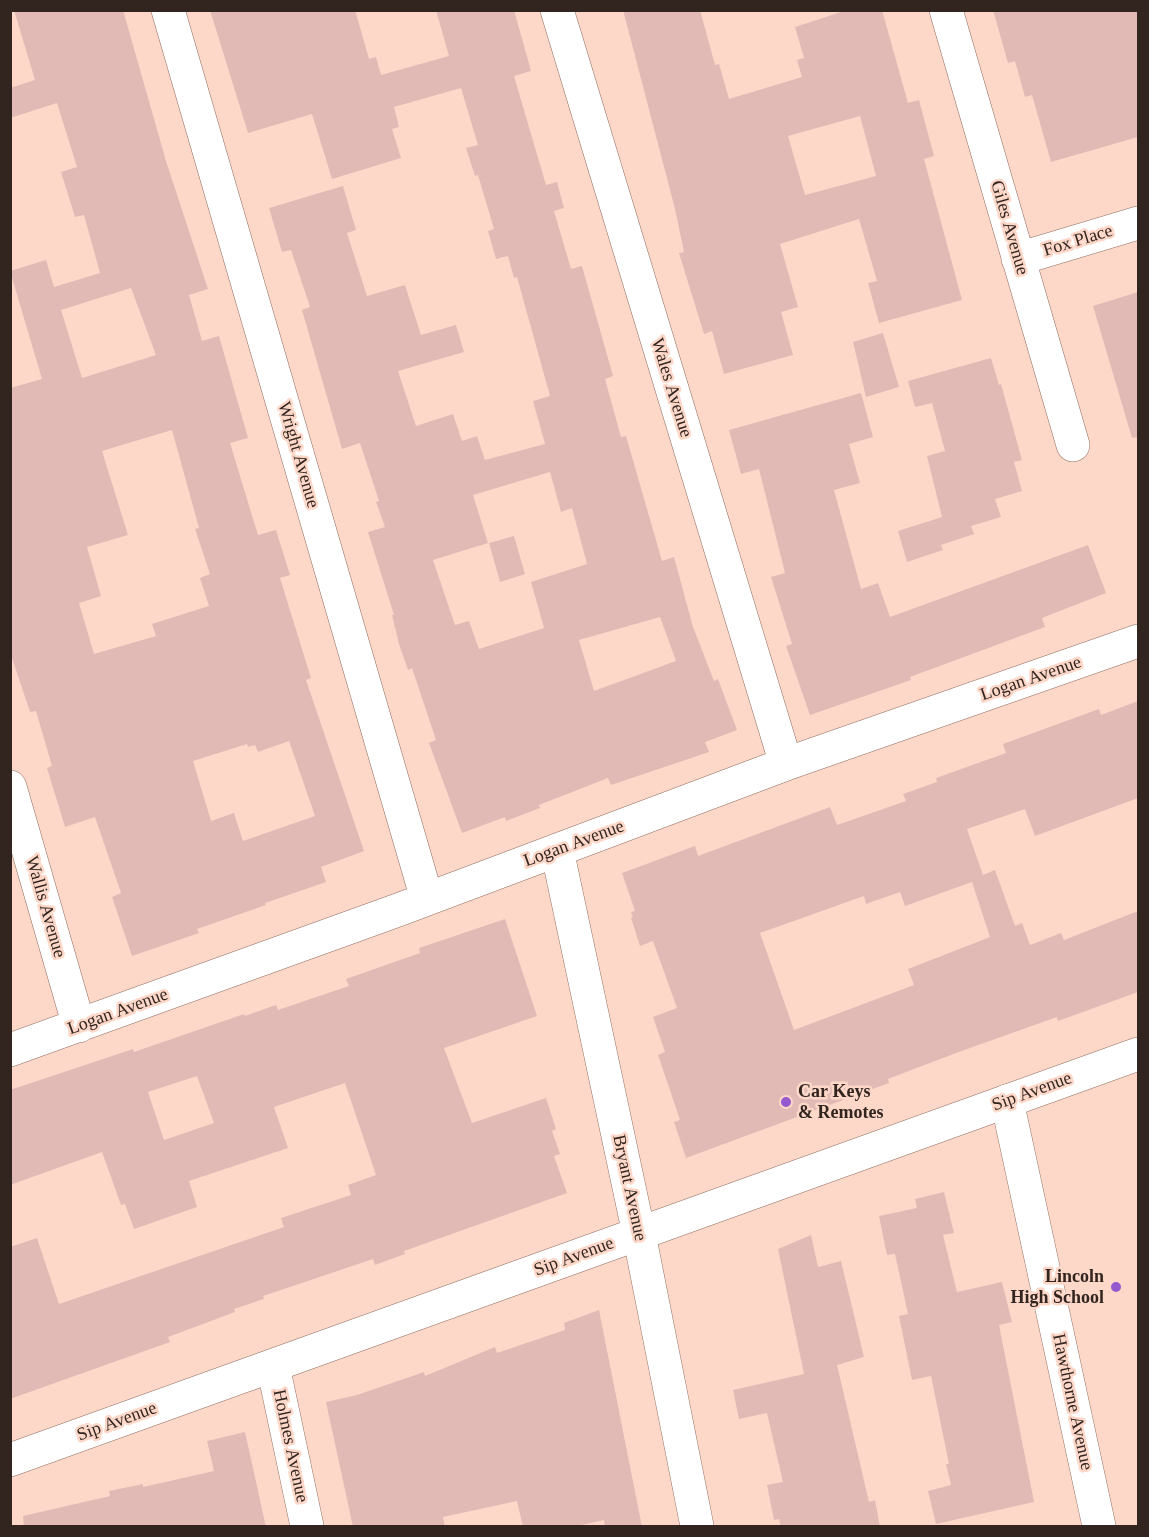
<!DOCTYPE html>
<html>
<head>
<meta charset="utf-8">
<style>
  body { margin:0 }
  #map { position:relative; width:1149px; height:1537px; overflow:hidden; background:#fdd8c9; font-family:Georgia,serif }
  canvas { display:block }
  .frame { position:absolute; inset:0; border:12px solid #32251f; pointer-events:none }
</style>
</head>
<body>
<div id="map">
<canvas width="1149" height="1537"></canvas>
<div class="frame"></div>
</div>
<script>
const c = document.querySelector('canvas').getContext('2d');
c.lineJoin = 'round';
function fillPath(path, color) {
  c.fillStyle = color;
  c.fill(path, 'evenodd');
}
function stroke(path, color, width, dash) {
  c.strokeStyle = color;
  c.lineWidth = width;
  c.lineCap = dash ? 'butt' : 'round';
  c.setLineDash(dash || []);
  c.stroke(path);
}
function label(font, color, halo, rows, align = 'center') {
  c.font = font + ' Georgia,serif';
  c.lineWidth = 5;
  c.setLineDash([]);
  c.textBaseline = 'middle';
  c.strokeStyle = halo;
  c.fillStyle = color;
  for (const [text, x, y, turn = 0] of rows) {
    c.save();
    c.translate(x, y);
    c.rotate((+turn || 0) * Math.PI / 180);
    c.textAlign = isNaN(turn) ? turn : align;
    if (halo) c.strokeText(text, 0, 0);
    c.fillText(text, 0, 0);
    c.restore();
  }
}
const building = new Path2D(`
  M 14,10 L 123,10 L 166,161 L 208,289 L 189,295 L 202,341 L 219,336 L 248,438 L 230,443 L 258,535 L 276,530 L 290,575 L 280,578 L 311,678 L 306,680 L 364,851 L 321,867 L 326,882 L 265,903 L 266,905 L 197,929 L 199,933 L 132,956 L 112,897 L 121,893 L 95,817 L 65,827 L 47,768 L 52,766 L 36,711 L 30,712 L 10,652 L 10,388 L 42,379 L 10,271 L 46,260 L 54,287 L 100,273 L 84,215 L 75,217 L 61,172 L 77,167 L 57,103 L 10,118 L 10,88 L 35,80 ZM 131,288 L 156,355 L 82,378 L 61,310 ZM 172,430 L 199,528 L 195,529 L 210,574 L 200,578 L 209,606 L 152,624 L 156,636 L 94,654 L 79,603 L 101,596 L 87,547 L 128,535 L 102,451 ZM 289,741 L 315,816 L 243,841 L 234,813 L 211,821 L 193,761 L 247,744 L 248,747 L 255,745 L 258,752 Z
  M 210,10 L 355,10 L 369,59 L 376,57 L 381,75 L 449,56 L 436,10 L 514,10 L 531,71 L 514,76 L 546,185 L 557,182 L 564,208 L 554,211 L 571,269 L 582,266 L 613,376 L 605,379 L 621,437 L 626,436 L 662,561 L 674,557 L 693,627 L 714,681 L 718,679 L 737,730 L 705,742 L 709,752 L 611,785 L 608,778 L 539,805 L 540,808 L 506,821 L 505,817 L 462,833 L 429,743 L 436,740 L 412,668 L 408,670 L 399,644 L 392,615 L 394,615 L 368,532 L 385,527 L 376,502 L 379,501 L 360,443 L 342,449 L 302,310 L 310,307 L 291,250 L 282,252 L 269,208 L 343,186 L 356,230 L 347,233 L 367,296 L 405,285 L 421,335 L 456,325 L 464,352 L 398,371 L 416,426 L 453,414 L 462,441 L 477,436 L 485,460 L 545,444 L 533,401 L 550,396 L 517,277 L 514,278 L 508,256 L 496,259 L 488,231 L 494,229 L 478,175 L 475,176 L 466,148 L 478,145 L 461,88 L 394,107 L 399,127 L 392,129 L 401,158 L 332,179 L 312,114 L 248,133 ZM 550,472 L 561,512 L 572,508 L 587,564 L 531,582 L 544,628 L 479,649 L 469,621 L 455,625 L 433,560 L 488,543 L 473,495 ZM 660,617 L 676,661 L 594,691 L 579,640 Z
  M 623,10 L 700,10 L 715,65 L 719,64 L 729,99 L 802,77 L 797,60 L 804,58 L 795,27 L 847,10 L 882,10 L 908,103 L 919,100 L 934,156 L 924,159 L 962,300 L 879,323 L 868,283 L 877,281 L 859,219 L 780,244 L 798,307 L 781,312 L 793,355 L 724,374 L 712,331 L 704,334 L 679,253 L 684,252 L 675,209 ZM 860,116 L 876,176 L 805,195 L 788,136 Z
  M 993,10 L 1138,10 L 1138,137 L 1051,162 L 1032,95 L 1025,97 L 1015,61 L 1008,63 Z
  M 1138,292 L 1138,437 L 1132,438 L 1093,306 Z
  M 883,333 L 899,387 L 866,397 L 853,342 Z
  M 991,358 L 999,385 L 1001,384 L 1022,460 L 1014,462 L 1022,491 L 995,499 L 1001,517 L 971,526 L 974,534 L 941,545 L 943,550 L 907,562 L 898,531 L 942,517 L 927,456 L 945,451 L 932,403 L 915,407 L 908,381 Z
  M 861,393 L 873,437 L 849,444 L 860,483 L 834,490 L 861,589 L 878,583 L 890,617 L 1088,545 L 1106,593 L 1042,618 L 1045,627 L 910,677 L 911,680 L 810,715 L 786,646 L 792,644 L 771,577 L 785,573 L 759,469 L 741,474 L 729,430 Z
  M 514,536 L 525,574 L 500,582 L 489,543 Z
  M 1138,701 L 1138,798 L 1035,836 L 1025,809 L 967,829 L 983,875 L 995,870 L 1015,926 L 1022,923 L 1030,945 L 1061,933 L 1064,940 L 1138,911 L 1138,992 L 1058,1021 L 1057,1017 L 956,1053 L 888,1079 L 889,1083 L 686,1158 L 674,1122 L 680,1120 L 658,1055 L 665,1052 L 653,1017 L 677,1008 L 653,941 L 640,946 L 631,918 L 633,917 L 631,912 L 635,911 L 622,873 L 695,846 L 698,856 L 830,807 L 837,825 L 906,801 L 903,794 L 937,782 L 936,778 L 1006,753 L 1003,744 L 1099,709 L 1101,715 ZM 972,882 L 990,937 L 908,969 L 914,985 L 794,1030 L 760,933 L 864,896 L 866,904 L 900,892 L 905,906 Z
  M 505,919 L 537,1016 L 444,1048 L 472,1123 L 546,1098 L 556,1129 L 552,1131 L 560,1154 L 554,1156 L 567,1193 L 404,1251 L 405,1254 L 375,1265 L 373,1259 L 263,1296 L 264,1299 L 234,1309 L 235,1312 L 168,1337 L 170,1342 L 10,1399 L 10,1247 L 37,1238 L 59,1304 L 284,1227 L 281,1218 L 351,1195 L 348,1185 L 376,1175 L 345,1083 L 274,1107 L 288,1148 L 189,1181 L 197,1207 L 134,1229 L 125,1204 L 121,1205 L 102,1152 L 10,1185 L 10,1090 L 133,1049 L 134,1052 L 244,1014 L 245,1016 L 276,1005 L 278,1010 L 349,986 L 346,979 L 420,953 L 419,948 ZM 197,1076 L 214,1123 L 164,1140 L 148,1092 Z
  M 944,1192 L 954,1233 L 943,1235 L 957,1292 L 1002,1282 L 1012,1322 L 999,1325 L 1034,1502 L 936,1524 L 928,1491 L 951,1485 L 946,1464 L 949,1464 L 931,1376 L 912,1380 L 899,1316 L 908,1314 L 895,1254 L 887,1255 L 879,1216 L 917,1208 L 915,1199 Z
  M 811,1235 L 818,1267 L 841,1261 L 864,1357 L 837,1365 L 869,1502 L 875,1500 L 880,1527 L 781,1527 L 779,1519 L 774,1520 L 767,1485 L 783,1482 L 767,1413 L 739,1419 L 733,1390 L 804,1374 L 778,1249 Z
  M 599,1310 L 642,1527 L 605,1527 L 604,1520 L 573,1527 L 523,1527 L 517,1501 L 443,1517 L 445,1527 L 353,1527 L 326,1402 L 357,1395 L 424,1372 L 425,1376 L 495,1347 L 497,1353 L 565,1330 L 564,1323 Z
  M 245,1432 L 266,1527 L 24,1527 L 23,1516 L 110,1496 L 109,1491 L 143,1484 L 143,1487 L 214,1471 L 207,1441 Z`);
const minor = new Path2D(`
  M 168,10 L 427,899
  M 557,10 L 786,764
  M 946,10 L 1073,445
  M 1018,259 L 1138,223
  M 10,787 L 79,1026
  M 557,850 L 639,1234 L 697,1526
  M 10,1050 L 398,910 L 786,764 L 1138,641
  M 1007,1101 L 1099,1526
  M 273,1366 L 307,1526`);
const tertiary = new Path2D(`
  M 10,1460 L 1138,1054`);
const markers = [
  [786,1102,6,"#9558cf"],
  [1116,1287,6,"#9558cf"]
];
const streetNames = [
  ["Giles Avenue",1009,228,74],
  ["Fox Place",1078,241,-17],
  ["Wales Avenue",671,388,73],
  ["Wright Avenue",298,455,74],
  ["Logan Avenue",1031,679,-19],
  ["Logan Avenue",574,844,-20],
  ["Wallis Avenue",45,907,74],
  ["Logan Avenue",118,1012,-20],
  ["Sip Avenue",1032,1092,-20],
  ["Bryant Avenue",629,1188,78],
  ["Sip Avenue",574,1257,-20],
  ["Hawthorne Avenue",1072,1402,78],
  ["Sip Avenue",117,1422,-20],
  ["Holmes Avenue",290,1446,78]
];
const poiNames = [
  ["Car Keys",798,1092],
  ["& Remotes",798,1113],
  ["Lincoln",1104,1277,"right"],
  ["High School",1104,1298,"right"]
];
fillPath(building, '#e1bab6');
stroke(minor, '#8f6f62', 34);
stroke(tertiary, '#8f6f62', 34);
stroke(minor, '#fff', 33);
stroke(tertiary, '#fff', 33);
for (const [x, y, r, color] of markers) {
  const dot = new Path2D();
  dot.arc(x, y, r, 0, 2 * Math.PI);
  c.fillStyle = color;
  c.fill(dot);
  stroke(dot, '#fdd8c9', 2);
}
label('18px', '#32251f', '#fdd8c9', streetNames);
label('bold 18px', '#32251f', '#fdd8c9', poiNames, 'left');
</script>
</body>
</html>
